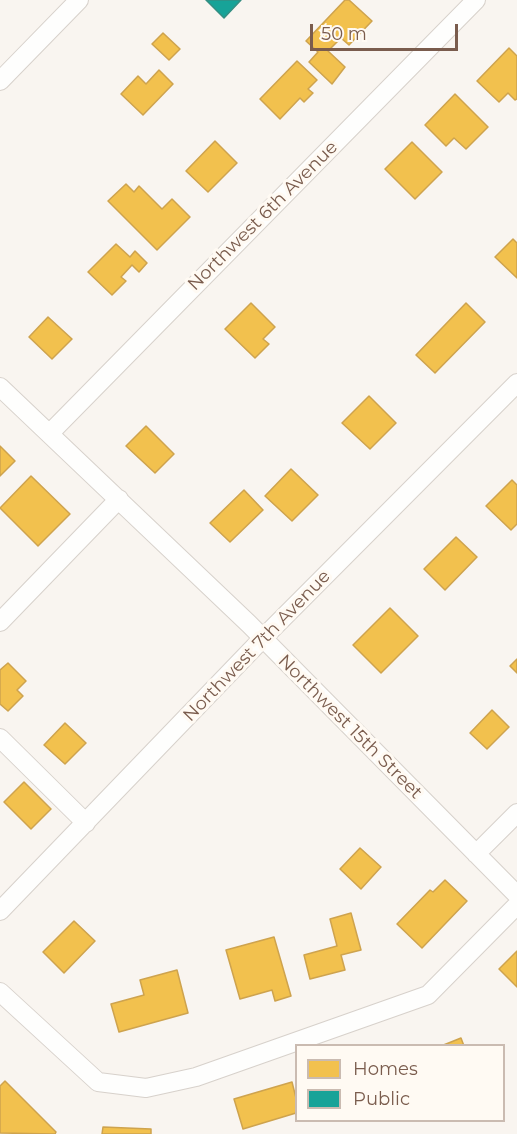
<!DOCTYPE html>
<html>
<head>
<meta charset="utf-8">
<style>
  body { margin:0 }
  #map { position:relative; width:517px; height:1134px; overflow:hidden; background:#f9f5f0; font-family:Montserrat,sans-serif }
  canvas { display:block }
  .legend { position:absolute; left:295px; top:1044px; width:210px; height:78px; box-sizing:border-box; background:#fffaf3; border:2px solid #cabbb1; margin:0; padding:8px 10px; list-style:none; font-size:18px; color:#7a5c4d }
  .legend li { display:flex; align-items:center; gap:12px; height:30px }
  .legend b { width:30px; border:2px solid #cabbb1 }
  .scale { position:absolute; left:310px; top:24px; width:148px; height:27px; box-sizing:border-box; border:3px solid #7a5c4d; border-top:0; padding-left:8px; font-size:18px; line-height:21px; white-space:nowrap; color:#7a5c4d; -webkit-text-stroke:4px #fffaf3; paint-order:stroke }
</style>
</head>
<body>
<div id="map">
<canvas width="517" height="1134"></canvas>
<ul class="legend">
<li><b style="height:16px;background:#f2c14e"></b>Homes</li>
<li><b style="height:16px;background:#17a398"></b>Public</li>
</ul>
<div class="scale">50 m</div>
</div>
<script>
const c = document.querySelector('canvas').getContext('2d');
c.lineJoin = 'round';
function fillPath(path, color) {
  c.fillStyle = color;
  c.fill(path, 'evenodd');
}
function stroke(path, color, width, dash) {
  c.strokeStyle = color;
  c.lineWidth = width;
  c.lineCap = dash ? 'butt' : 'round';
  c.setLineDash(dash || []);
  c.stroke(path);
}
function label(font, color, halo, rows, align = 'center') {
  c.font = font + ' Montserrat,sans-serif';
  c.lineWidth = 6;
  c.setLineDash([]);
  c.textBaseline = 'middle';
  c.strokeStyle = halo;
  c.fillStyle = color;
  for (const [text, x, y, turn = 0] of rows) {
    c.save();
    c.translate(x, y);
    c.rotate((+turn || 0) * Math.PI / 180);
    c.textAlign = isNaN(turn) ? turn : align;
    if (halo) c.strokeText(text, 0, 0);
    c.fillText(text, 0, 0);
    c.restore();
  }
}
const homes = new Path2D(`
  M 345,0 L 349,0 L 372,21 L 349,45 L 341,38 L 328,51 L 345,67 L 332,84 L 309,62 L 318,52 L 306,41 Z
  M 163,33 L 180,49 L 169,60 L 152,44 Z
  M 509,48 L 517,56 L 517,99 L 515,100 L 508,93 L 499,102 L 477,81 Z
  M 297,61 L 317,80 L 308,89 L 313,93 L 304,102 L 300,98 L 280,119 L 260,99 Z
  M 159,70 L 173,84 L 143,115 L 121,94 L 138,76 L 146,84 Z
  M 455,94 L 488,127 L 466,149 L 454,138 L 446,146 L 425,125 Z
  M 215,141 L 237,163 L 208,192 L 186,171 Z
  M 412,142 L 442,172 L 415,199 L 385,169 Z
  M 126,184 L 134,192 L 139,186 L 162,209 L 172,199 L 190,217 L 157,250 L 108,201 Z
  M 513,239 L 517,243 L 517,278 L 495,257 Z
  M 116,244 L 130,257 L 135,251 L 147,263 L 139,272 L 132,265 L 121,277 L 126,281 L 112,295 L 88,272 Z
  M 251,303 L 275,327 L 263,339 L 269,344 L 255,358 L 225,329 Z
  M 466,303 L 485,322 L 435,373 L 416,355 Z
  M 48,317 L 72,339 L 52,359 L 29,337 Z
  M 369,396 L 396,423 L 370,449 L 342,423 Z
  M 146,426 L 174,454 L 155,473 L 126,446 Z
  M 0,446 L 15,461 L 0,476 Z
  M 291,469 L 318,495 L 292,521 L 265,496 Z
  M 31,476 L 70,514 L 38,546 L 0,508 Z
  M 512,480 L 517,485 L 517,524 L 511,530 L 486,506 Z
  M 244,490 L 263,510 L 230,542 L 210,523 Z
  M 456,537 L 477,557 L 445,590 L 424,569 Z
  M 390,608 L 418,636 L 381,673 L 353,645 Z
  M 517,659 L 517,673 L 510,666 Z
  M 8,663 L 26,681 L 17,690 L 23,696 L 8,711 L 0,704 L 0,670 Z
  M 492,710 L 509,727 L 487,749 L 470,733 Z
  M 65,723 L 86,743 L 65,764 L 44,745 Z
  M 24,782 L 51,809 L 31,829 L 4,802 Z
  M 360,848 L 381,867 L 361,889 L 340,869 Z
  M 445,880 L 467,901 L 422,948 L 397,924 L 430,890 L 433,892 Z
  M 351,913 L 361,950 L 341,955 L 345,970 L 310,979 L 304,955 L 337,946 L 330,919 Z
  M 74,921 L 95,941 L 64,973 L 43,952 Z
  M 274,937 L 291,996 L 275,1001 L 272,990 L 240,999 L 226,950 Z
  M 517,951 L 517,987 L 499,969 Z
  M 177,970 L 188,1013 L 119,1032 L 111,1004 L 144,995 L 140,980 Z
  M 461,1038 L 464,1046 L 441,1046 Z
  M 5,1081 L 56,1132 L 55,1134 L 0,1133 L 0,1086 Z
  M 292,1082 L 296,1098 L 296,1113 L 243,1129 L 234,1099 Z
  M 103,1127 L 151,1129 L 151,1134 L 102,1134 Z`);
const public = new Path2D(`
  M 206,0 L 241,0 L 224,18 Z`);
const minor = new Path2D(`
  M 0,81 L 79,0
  M 0,387 L 249,624 L 517,895
  M 50,433 L 476,0
  M 0,622 L 119,499
  M 0,738 L 86,823
  M 476,854 L 517,813
  M 0,911 L 263,638 L 517,383
  M 0,992 L 98,1082 L 146,1088 L 196,1077 L 428,995 L 517,905`);
const streetNames = [
  ["Northwest 6th Avenue",263,216,-45],
  ["Northwest 7th Avenue",257,646,-46],
  ["Northwest 15th Street",350,727,45]
];
fillPath(homes, '#f2c14e');
stroke(homes, '#cea34e', 1.5);
fillPath(public, '#17a398');
stroke(public, '#358e82', 1.5);
stroke(minor, '#d7d1cb', 20);
stroke(minor, '#fefefd', 18);
label('18px', '#7a5c4d', '#fffaf3', streetNames);
</script>
</body>
</html>
